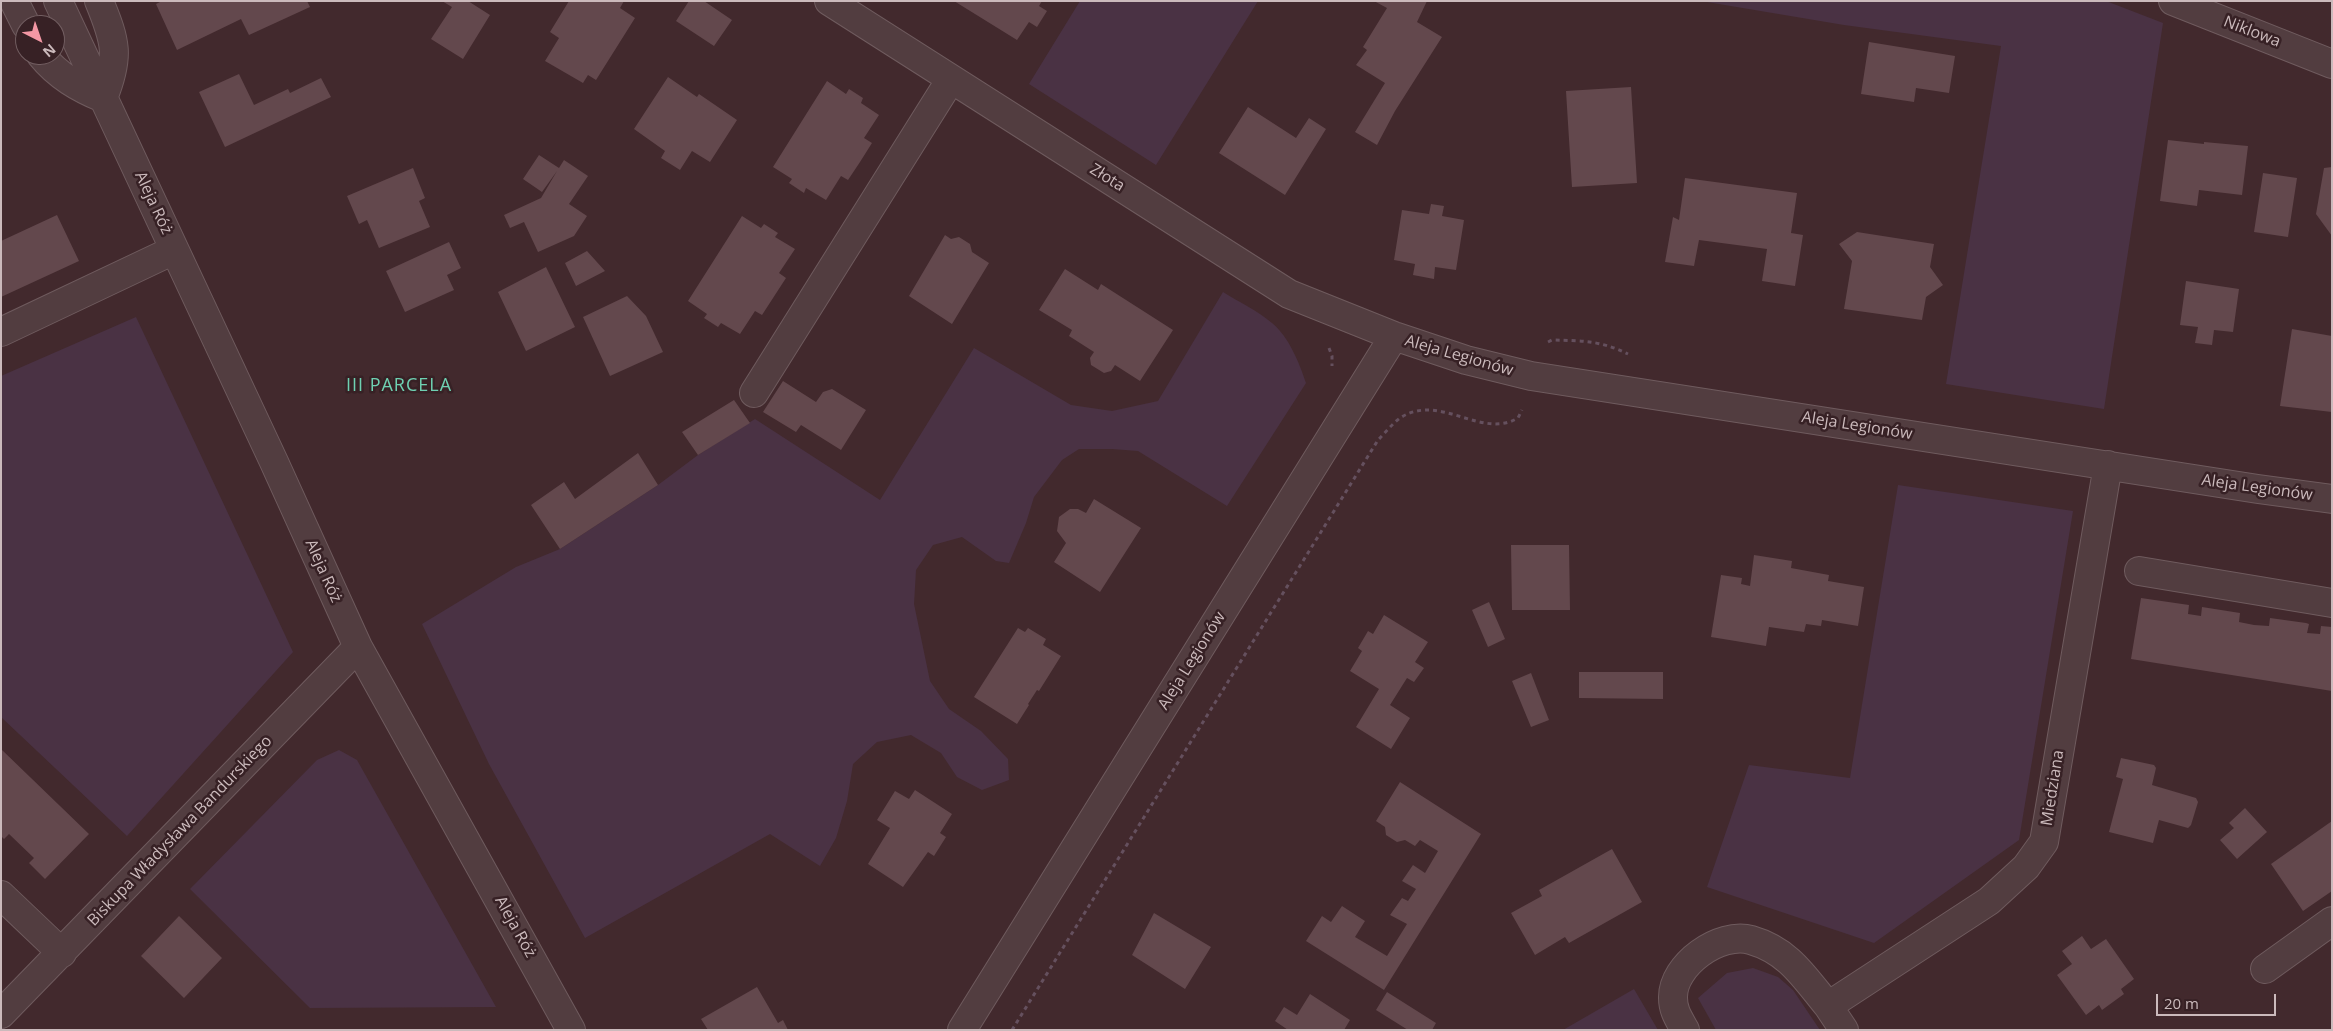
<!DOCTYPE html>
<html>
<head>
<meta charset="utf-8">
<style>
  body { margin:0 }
  #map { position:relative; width:2333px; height:1031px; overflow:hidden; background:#42292d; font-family:"Open Sans",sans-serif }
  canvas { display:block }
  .frame { position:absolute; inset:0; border:2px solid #cbbabc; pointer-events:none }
  .north { position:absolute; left:15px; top:15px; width:50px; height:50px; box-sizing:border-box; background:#372125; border:1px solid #725e61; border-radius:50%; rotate:139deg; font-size:14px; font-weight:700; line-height:20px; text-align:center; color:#cbbabc }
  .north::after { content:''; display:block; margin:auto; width:18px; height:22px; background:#f397a4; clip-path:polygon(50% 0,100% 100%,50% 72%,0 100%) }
  .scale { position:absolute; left:2156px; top:994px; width:120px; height:22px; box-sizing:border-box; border:2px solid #cbbabc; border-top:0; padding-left:6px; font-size:15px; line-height:18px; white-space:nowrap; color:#cbbabc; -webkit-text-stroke:4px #372125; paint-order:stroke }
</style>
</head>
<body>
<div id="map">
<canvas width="2333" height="1031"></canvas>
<div class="frame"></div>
<div class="north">N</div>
<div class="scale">20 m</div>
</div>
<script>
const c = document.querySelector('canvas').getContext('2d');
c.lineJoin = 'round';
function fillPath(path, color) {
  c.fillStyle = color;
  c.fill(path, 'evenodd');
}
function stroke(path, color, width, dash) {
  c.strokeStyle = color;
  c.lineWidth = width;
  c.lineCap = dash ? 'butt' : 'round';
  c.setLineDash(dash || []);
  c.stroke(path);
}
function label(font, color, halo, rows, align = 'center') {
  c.font = font + ' "Open Sans",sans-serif';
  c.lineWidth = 5;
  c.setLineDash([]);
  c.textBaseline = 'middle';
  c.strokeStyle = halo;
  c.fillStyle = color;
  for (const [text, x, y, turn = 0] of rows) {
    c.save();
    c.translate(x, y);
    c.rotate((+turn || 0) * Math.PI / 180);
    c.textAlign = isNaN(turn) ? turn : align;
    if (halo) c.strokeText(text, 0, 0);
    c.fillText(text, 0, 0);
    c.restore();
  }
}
const green = new Path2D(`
  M 1080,1 L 1258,1 L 1156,165 L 1029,84 Z
  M 1701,1 L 2106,1 L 2163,23 L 2104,409 L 1946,384 L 2001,46 L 1844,25 Z
  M 1223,292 C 1239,302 1258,311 1272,323 C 1289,337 1299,362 1306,383 L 1227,506 L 1138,451 L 1112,449 L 1079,449 L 1062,460 L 1034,497 L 1026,523 L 1009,563 L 996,561 L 962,537 L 933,545 L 916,570 L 914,604 L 930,681 L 949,709 L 981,731 L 1008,759 L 1009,780 L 982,790 L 957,777 L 941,753 L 911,735 L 877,742 L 853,764 L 847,801 L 836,838 L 820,866 L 770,834 L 585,938 L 489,764 L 422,624 L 516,567 L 560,549 L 658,485 L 698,455 L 755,419 L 880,500 L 974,348 L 1071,405 L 1112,411 L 1158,401 Z
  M 136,317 L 293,652 L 127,836 L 1,717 L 1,376 Z
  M 1898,485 L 2073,511 L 2019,840 L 1874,943 L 1707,887 L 1749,765 L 1850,778 Z
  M 339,750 L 357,760 L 496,1007 L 310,1008 L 190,889 L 317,760 Z
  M 1753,968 L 1778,977 L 1793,990 L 1820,1030 L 1716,1030 L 1698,998 L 1727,973 Z
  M 1634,989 L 1658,1030 L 1563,1030 Z`);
const building = new Path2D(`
  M 162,1 L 307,1 L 310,7 L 249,35 L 241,19 L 177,50 L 156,4 Z
  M 442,1 L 468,1 L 490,15 L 463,59 L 431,39 L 452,7 Z
  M 569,1 L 624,1 L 620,8 L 635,18 L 596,80 L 588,75 L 583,83 L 545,61 L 559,38 L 550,32 Z
  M 689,1 L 704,1 L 732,20 L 714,46 L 676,21 Z
  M 954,1 L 1042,1 L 1039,6 L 1047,11 L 1037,27 L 1029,22 L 1017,40 Z
  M 1374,1 L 1427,1 L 1417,22 L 1442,37 L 1395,111 L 1377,145 L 1355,132 L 1385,83 L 1356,65 L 1367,50 L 1363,47 L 1387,8 Z
  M 1869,42 L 1955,56 L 1949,93 L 1916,88 L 1914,102 L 1861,94 Z
  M 239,74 L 254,105 L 288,89 L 290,93 L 321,78 L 331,97 L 225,147 L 199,92 Z
  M 668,77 L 697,97 L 699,94 L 737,120 L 710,162 L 692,151 L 680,170 L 661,158 L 665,151 L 634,129 Z
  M 827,81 L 846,94 L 849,89 L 863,98 L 861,103 L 879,115 L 864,138 L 872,143 L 860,162 L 848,180 L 841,176 L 826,200 L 806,188 L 804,193 L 789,183 L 792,179 L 773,167 Z
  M 1631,87 L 1637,183 L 1572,187 L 1566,91 Z
  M 1248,107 L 1296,138 L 1309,118 L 1326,129 L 1285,195 L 1219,153 Z
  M 2168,140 L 2204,144 L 2204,142 L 2248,146 L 2242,195 L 2199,190 L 2197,206 L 2160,201 Z
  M 539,155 L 559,168 L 564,160 L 588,176 L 569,204 L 587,216 L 574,236 L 538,252 L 524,222 L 510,228 L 504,215 L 541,198 L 557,171 L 542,192 L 523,179 Z
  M 2332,167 L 2332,236 L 2316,214 L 2324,168 Z
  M 413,168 L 425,198 L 419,201 L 430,227 L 379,248 L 367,220 L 359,224 L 347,196 Z
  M 2263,173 L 2297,178 L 2288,237 L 2254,232 Z
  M 1685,178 L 1797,193 L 1791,233 L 1803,235 L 1795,286 L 1762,281 L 1767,249 L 1699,240 L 1694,266 L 1665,262 L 1673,217 L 1679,220 Z
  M 1431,204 L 1444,206 L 1442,216 L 1464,220 L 1456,270 L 1435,267 L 1434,279 L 1413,275 L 1415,264 L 1394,260 L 1402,210 L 1429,214 Z
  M 57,215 L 79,261 L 1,297 L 1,241 Z
  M 742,216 L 761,228 L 764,224 L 778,233 L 775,237 L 795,249 L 779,273 L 786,278 L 762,315 L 755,311 L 740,334 L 721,323 L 718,327 L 704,318 L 707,314 L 688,301 Z
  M 1857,232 L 1934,244 L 1930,267 L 1943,285 L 1926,297 L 1922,320 L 1844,309 L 1852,261 L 1839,244 Z
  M 945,235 L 951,239 L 959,237 L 970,244 L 972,252 L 989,263 L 952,324 L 909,296 Z
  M 449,242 L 461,268 L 447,275 L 454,290 L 405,312 L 386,271 Z
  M 587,251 L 605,271 L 576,286 L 565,263 Z
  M 546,267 L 575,327 L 526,351 L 498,292 Z
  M 1065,269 L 1098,290 L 1101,284 L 1173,330 L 1140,381 L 1115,365 L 1111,371 L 1104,373 L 1091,365 L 1090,358 L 1094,352 L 1069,336 L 1072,330 L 1039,310 Z
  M 2186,281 L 2239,289 L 2233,332 L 2214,330 L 2212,345 L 2195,343 L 2198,327 L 2180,325 Z
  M 627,296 L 646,316 L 663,352 L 610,376 L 583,317 Z
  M 2292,329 L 2332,336 L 2332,412 L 2280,406 Z
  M 783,381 L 816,402 L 823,392 L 832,389 L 866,410 L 841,450 L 801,425 L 796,432 L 763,412 Z
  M 734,400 L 750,423 L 698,455 L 682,432 Z
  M 638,453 L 658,485 L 560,549 L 531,505 L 564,482 L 575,499 Z
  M 1094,499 L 1141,528 L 1100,592 L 1054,562 L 1066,543 L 1057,531 L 1059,517 L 1070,509 L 1078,509 L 1086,513 Z
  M 1511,545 L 1569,545 L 1570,610 L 1512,610 Z
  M 1754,555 L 1792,561 L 1791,568 L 1829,575 L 1828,581 L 1864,587 L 1858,626 L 1822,620 L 1821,626 L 1806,624 L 1804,632 L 1769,627 L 1766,646 L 1711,637 L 1721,575 L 1742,578 L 1741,584 L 1750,586 Z
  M 2141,598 L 2189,605 L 2188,614 L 2201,616 L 2202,607 L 2240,613 L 2239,622 L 2254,625 L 2269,626 L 2270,618 L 2306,623 L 2309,624 L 2307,633 L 2320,634 L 2321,626 L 2332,627 L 2332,691 L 2131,659 Z
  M 1489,602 L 1505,639 L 1488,647 L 1472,610 Z
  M 1384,615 L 1428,642 L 1415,662 L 1424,668 L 1414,682 L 1407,678 L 1390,705 L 1410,718 L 1391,749 L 1356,727 L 1379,689 L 1350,671 L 1362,651 L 1358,648 L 1368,631 L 1373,634 Z
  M 1018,628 L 1025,632 L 1028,628 L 1046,639 L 1043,645 L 1061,656 L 1039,691 L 1037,690 L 1028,704 L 1029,705 L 1017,724 L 974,697 Z
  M 1579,672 L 1663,672 L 1663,699 L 1579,698 Z
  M 1531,673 L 1549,720 L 1531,727 L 1512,681 Z
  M 1,749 L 89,834 L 45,879 L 29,863 L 34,858 L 9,834 L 4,839 L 1,836 Z
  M 2121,758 L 2154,765 L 2156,768 L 2152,785 L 2196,798 L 2198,802 L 2191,825 L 2188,828 L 2159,820 L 2153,843 L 2109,832 L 2123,779 L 2116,777 Z
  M 1400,782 L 1481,834 L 1384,990 L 1306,941 L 1322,916 L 1331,922 L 1342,906 L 1365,921 L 1355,937 L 1387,956 L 1407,924 L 1390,915 L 1402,898 L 1408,901 L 1416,889 L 1402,881 L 1413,865 L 1425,873 L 1438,851 L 1420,840 L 1415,846 L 1405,840 L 1397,842 L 1386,835 L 1385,827 L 1376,821 Z
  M 915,790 L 952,814 L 940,833 L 946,837 L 934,856 L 928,852 L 903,887 L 868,864 L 890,828 L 877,820 L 895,791 L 909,799 Z
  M 2245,808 L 2267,832 L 2237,859 L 2220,840 L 2234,828 L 2229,823 Z
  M 2332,821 L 2332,891 L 2303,911 L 2271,864 Z
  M 1612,849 L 1642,902 L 1569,943 L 1565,937 L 1535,955 L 1511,913 L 1542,896 L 1539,890 Z
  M 1154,913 L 1211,947 L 1185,989 L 1132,955 Z
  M 179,916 L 222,958 L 184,998 L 141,956 Z
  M 2082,936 L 2091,949 L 2106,939 L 2134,979 L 2121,989 L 2124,994 L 2102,1010 L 2099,1005 L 2086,1015 L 2057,975 L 2072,964 L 2062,951 Z
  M 757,987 L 778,1023 L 783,1020 L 788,1030 L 708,1030 L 701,1019 Z
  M 1387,992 L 1436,1023 L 1432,1030 L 1408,1030 L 1376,1010 Z
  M 1310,994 L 1350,1020 L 1344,1030 L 1288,1030 L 1275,1021 L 1284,1007 L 1297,1015 Z`);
const path = new Path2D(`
  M 1548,342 L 1552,340 C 1583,341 1599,340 1628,354
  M 1329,348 L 1332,356 L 1332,366
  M 1012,1030 L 1378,440 C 1385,433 1392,424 1400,418 C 1440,392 1481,440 1518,418 L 1522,410`);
const minor = new Path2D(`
  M 14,1 L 26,25
  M 58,1 L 274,462 L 358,647 L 571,1030
  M 99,1 C 116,42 120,56 103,98
  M 829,1 L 1289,294 L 1394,336 L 1466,360 L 1531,376 L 2258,489 L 2332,499
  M 2173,1 L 2332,64
  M 41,55 C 58,76 79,88 103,98
  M 1,332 L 174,250
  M 754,393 L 951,79
  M 2139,571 L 2332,603
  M 1,895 L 62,953
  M 2265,969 L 2332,921
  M 1828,1006 L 1844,1030
  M 1,1014 L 358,647
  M 962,1030 L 1394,336
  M 1685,1030 C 1679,1019 1673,1011 1673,998 C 1672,965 1720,931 1751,940 C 1789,951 1804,977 1828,1006 L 1989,901 L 2026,867 L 2044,842 L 2108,465`);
const streetNames = [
  ["Niklowa",2252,32,21],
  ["Złota",1107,178,32],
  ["Aleja Róż",153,203,65],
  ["Aleja Legionów",1459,356,16],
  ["Aleja Legionów",1857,426,9],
  ["Aleja Legionów",2257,488,8],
  ["Aleja Róż",323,571,66],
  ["Aleja Legionów",1192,661,-58],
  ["Miedziana",2053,788,-81],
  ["Biskupa Władysława Bandurskiego",180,831,-46],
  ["Aleja Róż",515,927,61]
];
const neighbourhoodNames = [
  ["III PARCELA",399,386]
];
fillPath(green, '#4a3244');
fillPath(building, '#63484d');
stroke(minor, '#6f5b5e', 30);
stroke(path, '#65505e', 3, [4, 4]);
stroke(minor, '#523d40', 28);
label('16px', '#cbbabc', '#372125', streetNames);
c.letterSpacing = '1px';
label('18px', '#6fd1b2', '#372125', neighbourhoodNames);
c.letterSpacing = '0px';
</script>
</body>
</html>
